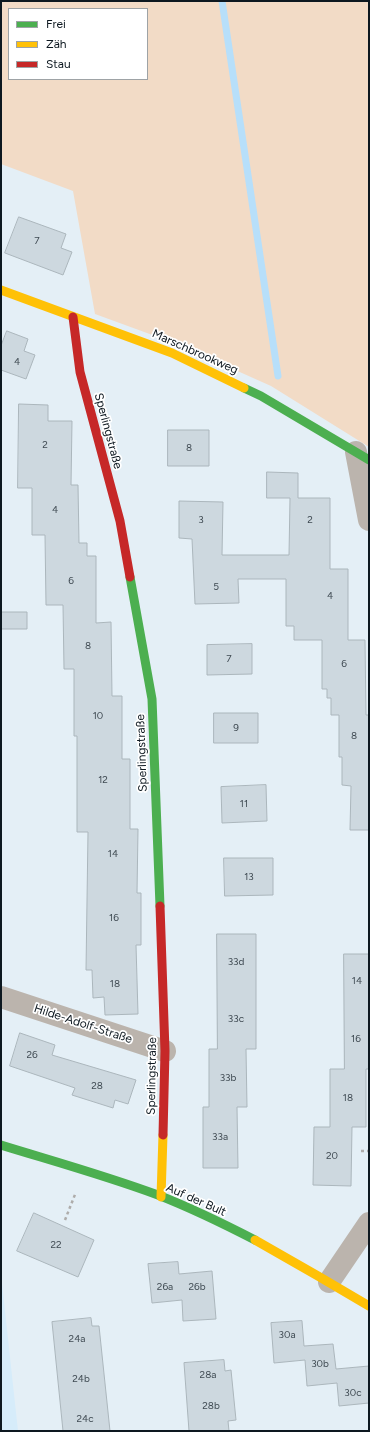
<!DOCTYPE html>
<html>
<head>
<meta charset="utf-8">
<style>
  body { margin:0 }
  #map { position:relative; width:370px; height:1432px; overflow:hidden; background:#e4eff6; font-family:Figtree,sans-serif }
  canvas { display:block }
  .frame { position:absolute; inset:0; border:2px solid #0d1820; pointer-events:none }
  .legend { position:absolute; left:8px; top:8px; width:140px; height:72px; box-sizing:border-box; background:#fff; border:1px solid #9ea3a6; margin:0; padding:5px 7px; list-style:none; font-size:12px; color:#0d1820 }
  .legend li { display:flex; align-items:center; gap:8px; height:20px }
  .legend b { width:20px; border:1px solid #9ea3a6 }
</style>
</head>
<body>
<div id="map">
<canvas width="370" height="1432"></canvas>
<div class="frame"></div>
<ul class="legend">
<li><b style="height:5px;background:#4caf50"></b>Frei</li>
<li><b style="height:5px;background:#ffc107"></b>Zäh</li>
<li><b style="height:5px;background:#c62828"></b>Stau</li>
</ul>
</div>
<script>
const c = document.querySelector('canvas').getContext('2d');
c.lineJoin = 'round';
function fillPath(path, color) {
  c.fillStyle = color;
  c.fill(path, 'evenodd');
}
function stroke(path, color, width, dash) {
  c.strokeStyle = color;
  c.lineWidth = width;
  c.lineCap = dash ? 'butt' : 'round';
  c.setLineDash(dash || []);
  c.stroke(path);
}
function label(font, color, halo, rows, align = 'center') {
  c.font = font + ' Figtree,sans-serif';
  c.lineWidth = 3.5;
  c.setLineDash([]);
  c.textBaseline = 'middle';
  c.strokeStyle = halo;
  c.fillStyle = color;
  for (const [text, x, y, turn = 0] of rows) {
    c.save();
    c.translate(x, y);
    c.rotate((+turn || 0) * Math.PI / 180);
    c.textAlign = isNaN(turn) ? turn : align;
    if (halo) c.strokeText(text, 0, 0);
    c.fillText(text, 0, 0);
    c.restore();
  }
}
const built = new Path2D(`
  M 1,1274 L 18,1431 L 1,1431 Z`);
const green = new Path2D(`
  M 1,1 L 369,1 L 369,447 L 271,386 L 177,344 L 95,314 L 73,191 L 1,164 ZM 9,9 L 147,9 L 147,79 L 9,79 Z`);
const stream = new Path2D(`
  M 222,1 L 278,376`);
const building = new Path2D(`
  M 19,217 L 66,234 L 61,248 L 72,252 L 63,275 L 5,253 Z
  M 7,331 L 28,339 L 24,351 L 35,355 L 26,379 L 1,370 L 1,346 Z
  M 19,404 L 48,405 L 48,421 L 72,421 L 71,485 L 78,485 L 79,543 L 87,543 L 87,556 L 96,556 L 96,623 L 111,622 L 112,696 L 122,696 L 122,759 L 130,759 L 130,829 L 138,829 L 137,893 L 141,893 L 141,945 L 136,945 L 138,1014 L 105,1015 L 104,997 L 93,998 L 92,970 L 86,970 L 88,832 L 77,832 L 77,736 L 74,736 L 74,669 L 64,669 L 63,605 L 46,605 L 45,535 L 32,535 L 32,488 L 18,488 Z
  M 168,430 L 209,430 L 209,466 L 168,466 Z
  M 267,472 L 298,473 L 298,498 L 330,498 L 330,569 L 348,569 L 348,640 L 365,640 L 366,715 L 369,715 L 369,830 L 350,830 L 351,786 L 342,785 L 342,757 L 339,757 L 339,715 L 331,715 L 331,698 L 327,698 L 327,689 L 322,689 L 322,640 L 294,640 L 294,626 L 286,626 L 286,579 L 238,579 L 239,603 L 195,604 L 192,539 L 179,538 L 179,501 L 223,502 L 222,555 L 289,555 L 290,498 L 267,498 Z
  M 1,612 L 27,612 L 27,629 L 1,629 Z
  M 252,644 L 252,674 L 207,675 L 207,645 Z
  M 214,713 L 258,713 L 258,743 L 214,743 Z
  M 266,785 L 267,821 L 222,823 L 221,787 Z
  M 224,858 L 273,858 L 273,895 L 225,896 Z
  M 217,934 L 256,934 L 256,1049 L 246,1049 L 247,1107 L 237,1107 L 238,1168 L 203,1168 L 203,1107 L 209,1107 L 209,1049 L 217,1049 Z
  M 344,954 L 369,954 L 369,1069 L 366,1069 L 366,1127 L 352,1127 L 351,1186 L 313,1185 L 314,1127 L 330,1127 L 330,1069 L 344,1069 Z
  M 20,1033 L 55,1045 L 52,1055 L 136,1080 L 128,1104 L 115,1100 L 113,1108 L 72,1095 L 75,1088 L 10,1066 Z
  M 34,1213 L 94,1240 L 78,1277 L 17,1251 Z
  M 178,1262 L 179,1274 L 212,1271 L 216,1319 L 183,1321 L 182,1300 L 152,1303 L 148,1264 Z
  M 91,1318 L 92,1326 L 99,1326 L 110,1431 L 63,1431 L 52,1322 Z
  M 302,1321 L 304,1346 L 333,1344 L 336,1369 L 369,1366 L 369,1403 L 339,1406 L 337,1383 L 307,1386 L 305,1360 L 274,1363 L 271,1323 Z
  M 224,1360 L 225,1371 L 231,1370 L 236,1420 L 228,1421 L 229,1431 L 189,1431 L 184,1363 Z`);
const path = new Path2D(`
  M 361,1151 L 369,1151
  M 65,1220 L 76,1192`);
const street = new Path2D(`
  M 356,452 L 369,520
  M 1,997 L 165,1051
  M 329,1282 L 369,1223`);
const fast = new Path2D(`
  M 244,388 L 261,396 L 369,460
  M 130,577 L 152,699 L 160,906
  M 1,1145 C 53,1161 107,1176 158,1195 C 191,1208 224,1224 255,1240`);
const slow = new Path2D(`
  M 1,290 L 172,353 L 244,388
  M 161,1197 L 163,1135
  M 255,1240 L 318,1276 L 369,1306`);
const jam = new Path2D(`
  M 73,317 L 80,372 L 120,521 L 130,577
  M 160,906 L 165,1051 L 163,1135`);
const numberNames = [
  ["7",37,241],
  ["4",17,362],
  ["2",45,445],
  ["8",189,448],
  ["4",55,510],
  ["3",201,520],
  ["2",310,520],
  ["6",71,581],
  ["5",216,587],
  ["4",330,596],
  ["8",88,646],
  ["7",229,659],
  ["6",344,664],
  ["10",98,716],
  ["9",236,728],
  ["8",354,736],
  ["12",103,780],
  ["11",244,804],
  ["14",113,854],
  ["13",249,877],
  ["16",114,918],
  ["33d",236,962],
  ["14",357,981],
  ["18",115,984],
  ["33c",236,1019],
  ["16",356,1039],
  ["26",32,1055],
  ["33b",228,1078],
  ["28",97,1086],
  ["18",348,1098],
  ["33a",220,1137],
  ["20",332,1156],
  ["22",56,1245],
  ["26a",165,1287],
  ["26b",197,1287],
  ["30a",287,1335],
  ["24a",77,1339],
  ["30b",320,1364],
  ["28a",208,1375],
  ["24b",81,1379],
  ["30c",353,1393],
  ["28b",211,1406],
  ["24c",85,1419]
];
const streetNames = [
  ["Marschbrookweg",195,352,24],
  ["Sperlingstraße",108,431,75],
  ["Sperlingstraße",142,753,-92],
  ["Hilde-Adolf-Straße",83,1024,18],
  ["Sperlingstraße",152,1076,-89],
  ["Auf der Bult",196,1200,24]
];
fillPath(built, '#d6ecfa');
fillPath(green, '#f2dbc6');
stroke(stream, '#b7dffa', 7);
fillPath(building, '#cdd8df');
stroke(building, '#abb6bc', 1);
stroke(path, '#aeacaa', 2.5, [3, 3]);
stroke(street, '#bbb4ad', 22);
stroke(fast, '#4caf50', 9);
stroke(slow, '#ffc107', 9);
stroke(jam, '#c62828', 9);
label('10px', '#3f4a52', null, numberNames);
label('12px', '#0d1820', '#fff', streetNames);
</script>
</body>
</html>
